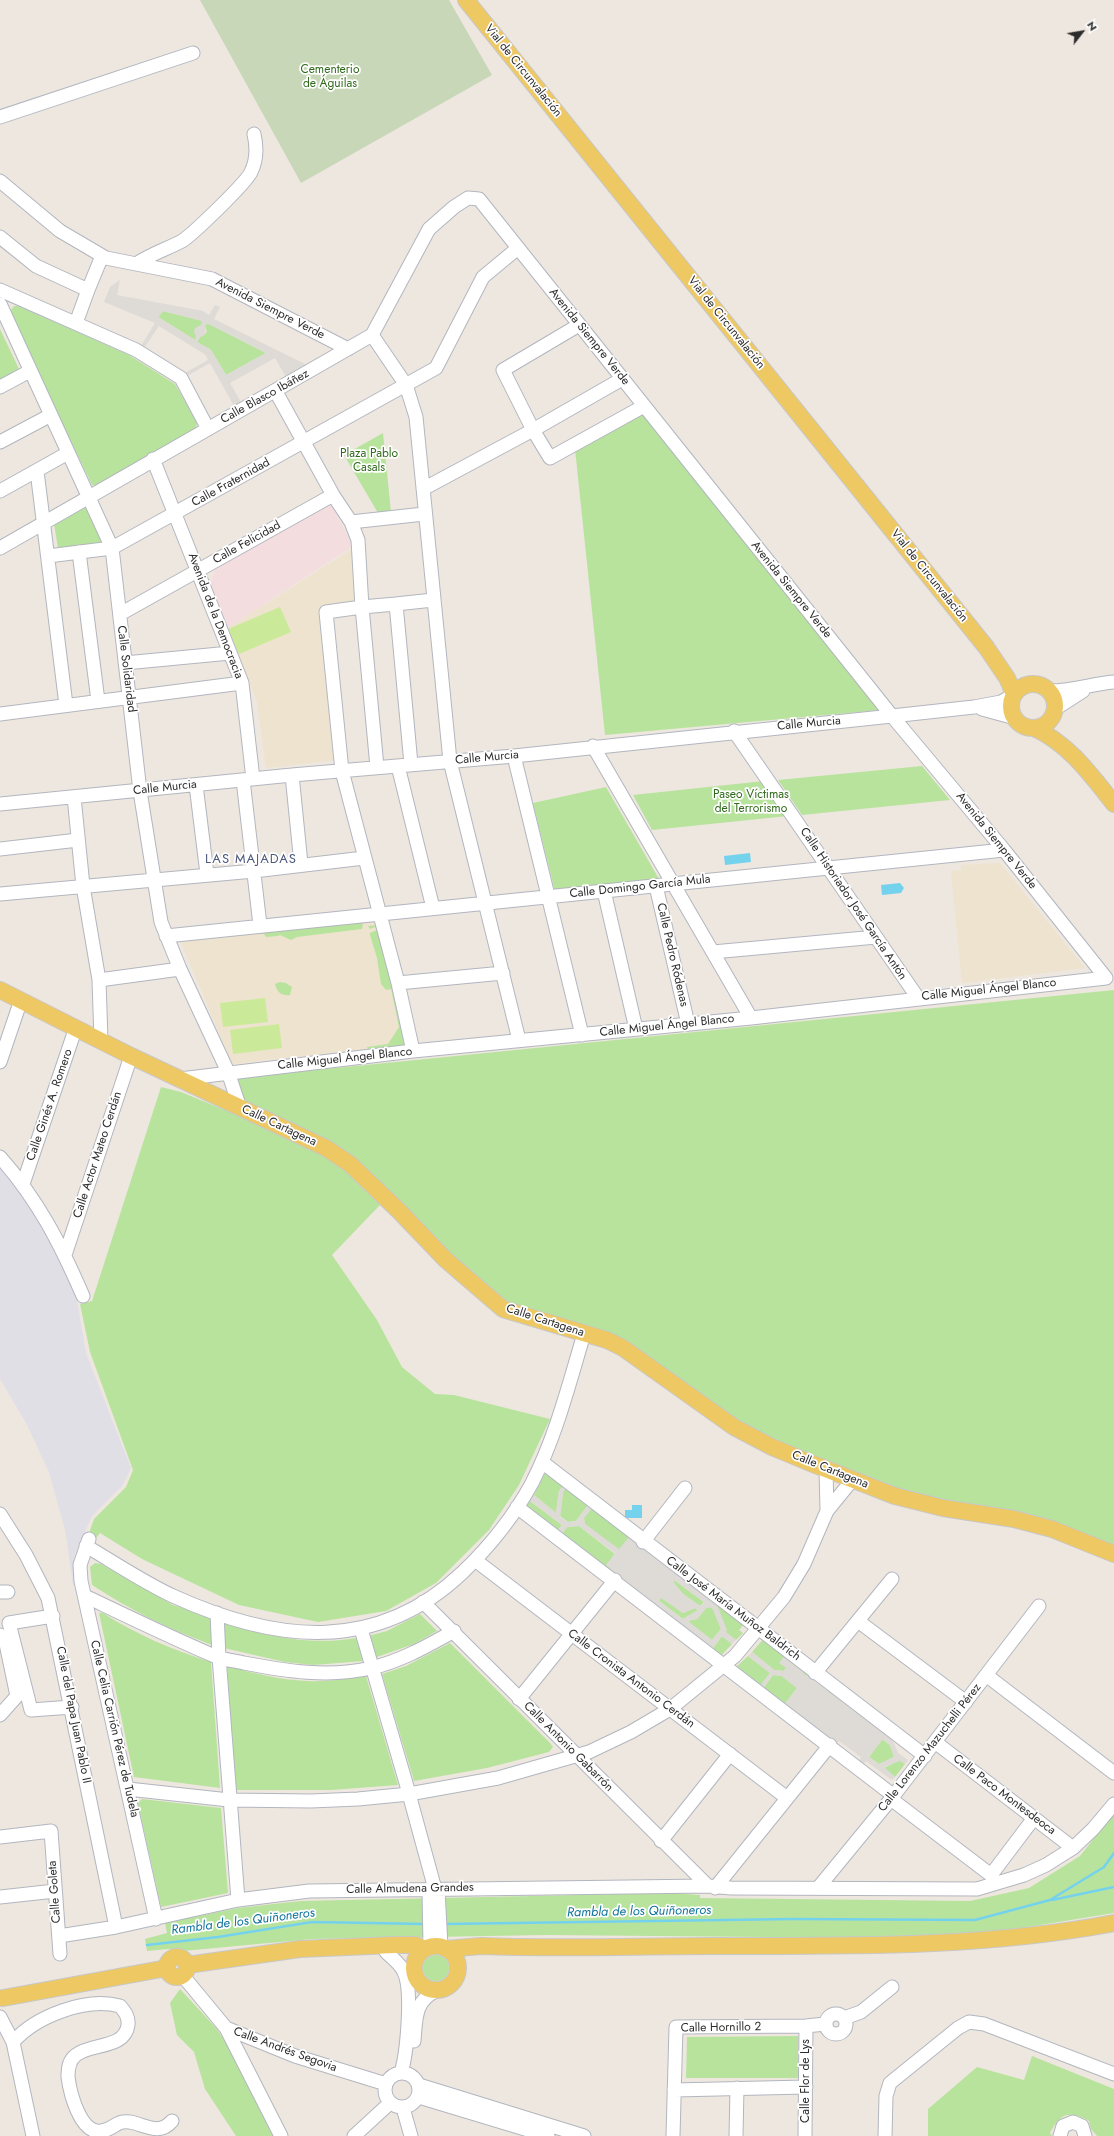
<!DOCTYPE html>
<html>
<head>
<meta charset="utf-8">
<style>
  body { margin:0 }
  #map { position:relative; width:1114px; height:2136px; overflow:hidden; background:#eee7df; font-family:Jost,sans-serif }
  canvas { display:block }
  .north { position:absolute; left:1062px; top:12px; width:40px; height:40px; -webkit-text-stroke:3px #fff; paint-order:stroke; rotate:59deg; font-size:11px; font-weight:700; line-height:16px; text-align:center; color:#2c2c2c }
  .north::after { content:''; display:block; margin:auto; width:14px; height:18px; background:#2c2c2c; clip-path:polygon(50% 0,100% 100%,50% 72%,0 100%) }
</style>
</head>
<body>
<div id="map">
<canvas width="1114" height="2136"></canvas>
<div class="north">N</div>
</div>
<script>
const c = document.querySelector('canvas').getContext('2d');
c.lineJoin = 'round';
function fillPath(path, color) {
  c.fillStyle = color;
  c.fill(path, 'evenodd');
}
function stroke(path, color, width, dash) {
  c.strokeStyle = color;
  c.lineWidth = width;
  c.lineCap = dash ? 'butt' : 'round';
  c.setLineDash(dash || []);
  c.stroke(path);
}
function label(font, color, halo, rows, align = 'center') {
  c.font = font + ' Jost,sans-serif';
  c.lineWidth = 3.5;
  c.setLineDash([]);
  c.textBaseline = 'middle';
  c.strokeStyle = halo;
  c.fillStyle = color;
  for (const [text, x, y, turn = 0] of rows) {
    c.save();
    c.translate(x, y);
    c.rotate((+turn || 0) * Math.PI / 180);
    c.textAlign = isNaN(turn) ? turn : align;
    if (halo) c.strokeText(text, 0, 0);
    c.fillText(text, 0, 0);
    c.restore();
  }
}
const industrial = new Path2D(`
  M 0,1165 L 35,1214 L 76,1294 L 86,1353 L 131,1468 L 123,1485 L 92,1516 L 74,1556 L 75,1585 L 73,1585 L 65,1530 L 49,1472 L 26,1423 L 0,1379 Z`);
const education = new Path2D(`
  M 355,547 L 357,603 L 320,607 L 336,760 L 266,768 L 257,702 L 228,628 Z
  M 1000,863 L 1085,968 L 962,983 L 951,871 L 961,870 L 961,865 Z
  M 377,919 L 407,1045 L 232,1064 L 180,940 Z`);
const medical = new Path2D(`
  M 330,503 L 353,546 L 228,628 L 210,585 L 216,567 Z`);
const green = new Path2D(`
  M 14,306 L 18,306 L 129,355 L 175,384 L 197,422 L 196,429 L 96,485 L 92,485 L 11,317 L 11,310 Z
  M 163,311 L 203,321 L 195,340 L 158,317 Z
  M 207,323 L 266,353 L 226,375 L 211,350 L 197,342 L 200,337 L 207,332 L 205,326 Z
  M 0,329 L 19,369 L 0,379 Z
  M 643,412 L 881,710 L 605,735 L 575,449 Z
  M 383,433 L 391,512 L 378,513 L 344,455 Z
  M 86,506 L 104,543 L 58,548 L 54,524 Z
  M 922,766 L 950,800 L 802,815 L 778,780 Z
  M 764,781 L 788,816 L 652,830 L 633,795 Z
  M 606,787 L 659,879 L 555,891 L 533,803 Z
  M 359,921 L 363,923 L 362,929 L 297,937 L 291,940 L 280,935 L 278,936 L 266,937 L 264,934 L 251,933 Z
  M 378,925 L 406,1045 L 368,1049 L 367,1047 L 388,1044 L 399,1027 L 391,989 L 386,990 L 381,984 L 377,958 L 370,935 L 370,933 L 377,930 L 375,927 L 370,929 L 368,926 Z
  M 280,982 L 286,983 L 292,987 L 290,995 C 282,996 277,993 275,984 Z
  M 1114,990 L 1114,1549 L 900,1492 L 741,1426 L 641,1353 L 522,1311 L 477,1284 L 377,1182 L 250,1105 L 242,1098 L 236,1078 Z
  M 161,1087 L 181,1092 L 276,1131 L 333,1159 L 380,1205 L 332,1255 L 377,1320 L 402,1367 L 435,1394 L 454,1395 L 550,1419 L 519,1485 L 489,1530 L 436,1583 L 386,1611 L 318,1622 L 239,1605 L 142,1559 L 100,1533 L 80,1559 L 94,1519 L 126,1487 L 133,1470 L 90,1352 L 80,1304 L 92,1301 Z
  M 548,1468 L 566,1482 L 559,1491 L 556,1513 L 534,1495 Z
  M 569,1484 L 591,1501 L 576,1521 L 568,1522 L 560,1516 L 563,1492 Z
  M 530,1501 L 562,1525 L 555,1534 L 524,1511 Z
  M 595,1504 L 638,1538 L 635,1542 L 619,1550 L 585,1524 L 584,1518 Z
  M 579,1526 L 615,1554 L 610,1575 L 559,1538 L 567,1527 Z
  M 95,1563 L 101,1564 L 173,1605 L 210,1617 L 212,1645 C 169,1629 130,1610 92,1585 L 90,1567 Z
  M 674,1580 L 704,1602 L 700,1606 L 683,1594 L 673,1582 Z
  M 714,1596 L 747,1621 L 739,1630 L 743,1633 L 736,1640 L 725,1632 L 710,1600 Z
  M 661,1597 L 683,1613 L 695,1608 L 698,1610 L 683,1619 L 659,1601 Z
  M 710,1607 L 713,1609 L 721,1629 L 712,1640 L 688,1622 L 691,1620 L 697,1619 L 706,1608 Z
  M 99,1613 L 103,1613 C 135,1634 173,1650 211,1662 L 220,1788 L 134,1777 Z
  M 420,1614 L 437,1631 L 414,1644 L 374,1658 L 368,1636 L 387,1631 Z
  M 222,1623 C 267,1636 309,1646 356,1638 L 363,1661 L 313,1665 L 285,1662 L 224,1648 Z
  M 685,1627 L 713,1648 L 722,1636 L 732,1644 L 718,1659 L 681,1631 Z
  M 766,1636 L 811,1671 L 807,1676 L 786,1668 L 784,1671 L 774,1670 L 752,1652 Z
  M 450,1643 L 550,1743 L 553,1747 L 549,1752 L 487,1768 L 414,1781 L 382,1674 L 406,1666 Z
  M 748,1656 L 770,1673 L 758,1689 L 733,1670 Z
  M 227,1666 C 253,1673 280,1680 307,1681 C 327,1682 346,1679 366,1676 L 398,1785 L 331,1790 L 236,1790 Z
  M 773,1675 L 782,1676 L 797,1688 L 782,1708 L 761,1691 Z
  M 882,1739 L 890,1745 L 894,1757 L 879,1764 L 869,1757 Z
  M 900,1760 L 905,1764 L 895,1777 L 884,1768 Z
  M 142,1799 L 221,1808 L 228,1893 L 161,1907 L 138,1803 Z
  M 1114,1813 L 1114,1913 L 1022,1928 L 952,1935 L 878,1938 L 546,1935 L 312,1939 L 183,1951 L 168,1949 L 147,1951 L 145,1939 L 167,1933 L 165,1923 L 238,1908 L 300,1901 L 672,1893 L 700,1895 L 700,1898 L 970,1901 L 1029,1888 L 1080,1856 Z
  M423 1968a13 13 0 1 1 26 0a13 13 0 1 1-26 0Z
  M 180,1989 L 217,2029 L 252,2085 L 277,2136 L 236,2136 L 205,2089 L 194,2052 L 177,2035 L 170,2003 Z
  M 798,2036 L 798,2078 L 686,2078 L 687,2037 Z
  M 1032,2056 L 1114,2089 L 1114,2136 L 1097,2136 L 1091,2129 L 1089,2121 C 1069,2110 1060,2113 1050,2133 L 1052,2136 L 928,2136 L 928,2109 L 977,2067 L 1024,2080 Z`);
const cemetery = new Path2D(`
  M 200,0 L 449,0 L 492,75 L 301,183 Z`);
const pitch = new Path2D(`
  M 280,607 L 291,632 L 239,654 L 228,629 Z
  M 265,998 L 268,1022 L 223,1027 L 220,1003 Z
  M 279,1024 L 282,1048 L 233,1054 L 230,1030 Z`);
const plaza = new Path2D(`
  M 120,280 L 117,295 L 203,311 L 209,315 L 215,305 L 220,307 L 214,319 L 309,366 L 287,379 L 275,358 L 230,383 L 241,402 L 234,406 L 210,363 L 187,376 L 185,373 L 208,360 L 206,355 L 159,326 L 144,348 L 141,346 L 155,323 L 104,302 L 110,287 ZM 163,311 L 202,321 L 201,325 L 195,328 L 194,332 L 196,336 L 195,340 L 158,317 ZM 207,323 L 266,353 L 226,375 L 211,350 L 197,342 L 200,337 L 206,334 L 205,326 Z
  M 566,1482 L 569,1484 L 563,1492 L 560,1517 L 568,1522 L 576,1521 L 591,1501 L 595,1504 L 584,1518 L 585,1524 L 619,1549 L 629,1537 L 635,1542 L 638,1538 L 647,1544 L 643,1549 L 674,1573 L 678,1569 L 681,1571 L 678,1575 L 707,1597 L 710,1593 L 714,1596 L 710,1600 L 717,1605 L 727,1630 L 726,1632 L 736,1640 L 732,1644 L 722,1636 L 713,1648 L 685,1627 L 681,1631 L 678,1628 L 681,1624 L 656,1604 L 652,1609 L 649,1606 L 652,1601 L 621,1578 L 610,1575 L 612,1570 L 606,1565 L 615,1553 L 579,1526 L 567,1527 L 559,1538 L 555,1534 L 562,1525 L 530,1501 L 534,1495 L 556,1513 L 559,1491 ZM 674,1580 L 704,1602 L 704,1603 L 700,1606 L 683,1594 L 673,1582 ZM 661,1598 L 683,1613 L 695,1608 L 698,1610 L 683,1619 L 659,1601 ZM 710,1607 L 713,1609 L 721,1629 L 712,1640 L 689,1622 L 691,1620 L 697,1619 L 706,1608 Z
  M 752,1652 L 774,1670 L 784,1671 L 786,1668 L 779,1663 L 785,1655 L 803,1669 L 804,1674 L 807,1676 L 811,1671 L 818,1676 L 814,1681 L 838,1698 L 841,1694 L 846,1697 L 842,1702 L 881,1731 L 885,1727 L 889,1730 L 885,1735 L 893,1741 L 898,1753 L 908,1760 L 905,1764 L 900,1761 L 884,1767 L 895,1777 L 892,1780 L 866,1761 L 860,1768 L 856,1765 L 861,1757 L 839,1741 L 833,1748 L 826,1742 L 830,1738 L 790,1708 L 786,1711 L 782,1708 L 797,1688 L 782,1676 L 773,1675 L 760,1691 L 758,1689 L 770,1673 L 748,1656 ZM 883,1739 L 890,1745 L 894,1757 L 879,1764 L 869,1757 Z`);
const water = new Path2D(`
  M 750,853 L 751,862 L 725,865 L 724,856 Z
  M 900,883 L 904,888 L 901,893 L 882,895 L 881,885 Z
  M 632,1505 L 642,1505 L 642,1518 L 625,1518 L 625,1510 L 632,1510 Z`);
const stream = new Path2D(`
  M 1052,1900 L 1114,1887
  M 444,1924 L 794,1919 L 975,1920 L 1050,1900 L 1104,1867 L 1114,1853
  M 147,1945 L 218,1937 L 312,1922 L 425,1924`);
const minor = new Path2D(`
  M 0,117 L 193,53
  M 0,181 L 60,231 L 106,258 L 212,279 L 348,349
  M 0,237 L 36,266 L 88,290 L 76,323
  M 136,264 C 151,254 167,249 182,241 C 193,234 246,183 251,172 C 257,160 257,147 254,134
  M 0,290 L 136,350 L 181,378 L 208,429
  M 88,290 L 102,256
  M 0,304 L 112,548 L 140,791 L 161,922 L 180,969 L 228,1072 L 240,1108
  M 579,325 L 503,370 L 533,430 L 550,458 L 644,406
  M 372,335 L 406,385 L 416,417 L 450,761 L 519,1040
  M 0,387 L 30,371
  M 276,392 L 333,495 L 351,522 L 358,540 L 362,607 L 326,612 L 342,771 L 398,983 L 413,1051
  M 0,442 L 51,415
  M 153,459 L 242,683 L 253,779
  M 37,471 L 66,705
  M 423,489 L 533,430 L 622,379
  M 0,491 L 68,453
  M 351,522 L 424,514
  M 0,548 L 372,335 L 429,229 L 454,207 L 468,198 L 479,199 L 892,716 L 1004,850 L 1106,978
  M 79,552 L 98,701
  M 48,556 L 112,548 L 436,368 L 483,277 L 518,248
  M 396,604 L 433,600
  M 120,614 L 333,495
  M 125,663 L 230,653
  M 1050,691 C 1071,691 1092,684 1114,682
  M 982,709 L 1015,718
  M 1055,709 L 1083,691
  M 0,714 L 242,683
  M 734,731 L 918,998
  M 593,746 L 751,1018
  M 514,756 L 582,1035
  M 398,766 L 433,908
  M 377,767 L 362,607 L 396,604 L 411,764
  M 292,775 L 301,864
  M 243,780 L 260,925
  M 196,785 L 207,874
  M 74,797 L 83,886 L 99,980 L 101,1040
  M 0,804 L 292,775 L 514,756 L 892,716 L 974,707 L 1001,702 L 1013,695
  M 0,849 L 78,840
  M 656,886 L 688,1024
  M 604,891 L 636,1029
  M 0,894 L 254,871 L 364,858
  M 166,936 L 1004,850
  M 713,952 L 876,937
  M 99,980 L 180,969
  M 398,983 L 503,973
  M 0,1062 L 21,1000
  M 180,1079 L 413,1051 L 751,1018 L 1106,978
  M 0,1157 C 38,1200 60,1243 83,1296
  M 23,1184 L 76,1027
  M 65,1255 L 131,1056
  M 542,1462 L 925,1756
  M 826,1469 L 827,1511
  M 517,1507 L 894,1796
  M 0,1514 L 26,1555 L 48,1598 L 116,1927
  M 89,1539 L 80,1565 L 81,1581 L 156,1919
  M 643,1542 L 685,1488
  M 86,1546 C 115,1563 143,1582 173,1596 C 274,1642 376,1655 463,1572 C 490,1546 514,1516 532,1483 C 556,1436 569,1384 584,1334
  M 475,1560 L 787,1798
  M 0,1592 L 8,1592
  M 85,1596 C 129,1617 172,1638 217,1657 C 225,1660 235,1661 244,1663 C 285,1671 329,1678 371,1668 C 401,1661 427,1646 454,1631
  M 423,1602 L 708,1886 L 731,1888 L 977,1889 L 1024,1875 L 1046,1865 L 1073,1848 L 1093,1829 L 1114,1804
  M 217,1613 L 219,1657 L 238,1900
  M 53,1616 L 9,1623 L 31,1710 L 72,1707
  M 858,1621 L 966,1702
  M 361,1629 L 406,1783 L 435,1889
  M 0,1635 L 5,1639 L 17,1696 L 0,1715
  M 815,1673 L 892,1579
  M 986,1675 L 1114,1773
  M 519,1699 L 615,1580
  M 935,1742 L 1073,1848
  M 128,1789 L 229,1800 L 311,1801 L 358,1799 L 409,1794 L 498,1778 L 589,1752 L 631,1732 L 670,1709 L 735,1656 L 784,1597 L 804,1564 L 827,1511 L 853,1479
  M 891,1799 L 991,1875
  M 0,1837 L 51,1831 L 60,1954
  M 661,1841 L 730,1754
  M 995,1883 L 991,1875 L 1034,1818
  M 715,1888 L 830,1745
  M 818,1888 L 891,1799 L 1039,1606
  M 429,1889 L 430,1947
  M 438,1889 L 441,1947
  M 0,1897 L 55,1891
  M 59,1936 L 116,1927 L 238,1900 L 309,1891 L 708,1886
  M 386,1952 C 393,1959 400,1963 404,1972 C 413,1990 407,2053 401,2073
  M 183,1976 L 226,2028 L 295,2056 L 386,2084
  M826 2024a10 10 0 1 1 20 0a10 10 0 1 1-20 0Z
  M 0,2017 L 13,2042 L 33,2136
  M 844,2018 L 861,2012 L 892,1987
  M 226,2028 L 281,2136
  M 414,2041 C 416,2019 414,2000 438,1990
  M 13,2042 C 36,2016 86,1997 120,2006 C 125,2012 129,2017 128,2025 C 125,2049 91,2043 76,2055 C 69,2060 68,2068 68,2077 C 70,2092 80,2135 102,2131 C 115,2129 115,2120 130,2122 C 146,2125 159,2136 172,2121
  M385 2090a17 17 0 1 1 34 0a17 17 0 1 1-34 0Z
  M 419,2085 L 584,2136
  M 674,2090 L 806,2087
  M 419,2097 L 548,2136
  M 403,2108 L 411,2136
  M 354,2136 L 390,2103
  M 673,2136 L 676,2027 L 806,2026 L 825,2024
  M 736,2136 L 737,2088
  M 805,2136 L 806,2026
  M 885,2136 L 886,2096 L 890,2083 L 958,2028 L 969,2022 L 984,2024 L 1114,2074
  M 1060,2136 L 1063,2126 L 1073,2122 L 1082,2126 L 1085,2136`);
const major = new Path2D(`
  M 466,0 L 986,647 L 1007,678 L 1014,694
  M1011 706a22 22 0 1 1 44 0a22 22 0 1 1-44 0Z
  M 1034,728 C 1068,743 1091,775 1114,804
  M 0,990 L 131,1056 L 326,1148 L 350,1164 L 399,1211 L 446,1260 L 503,1309 L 607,1340 L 623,1348 L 734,1427 L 772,1447 L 813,1464 L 895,1496 L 943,1508 L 1014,1519 L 1052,1529 L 1114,1554
  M414 1968a22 22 0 1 1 44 0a22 22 0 1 1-44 0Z
  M 446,1949 L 481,1946 C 558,1949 636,1946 714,1946 C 847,1946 982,1948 1114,1923
  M167 1967a10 10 0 1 1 20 0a10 10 0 1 1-20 0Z
  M 187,1965 L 300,1949 L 394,1945 L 416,1945 L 425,1949
  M 3,1998 L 167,1968`);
const parkNames = [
  ["Cementerio",330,70],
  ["de Águilas",330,84],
  ["Plaza Pablo",369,454],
  ["Casals",369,468],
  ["Paseo Víctimas",751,795],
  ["del Terrorismo",751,809]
];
const streetNames = [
  ["Vial de Circunvalación",523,71,51],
  ["Avenida Siempre Verde",270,309,27],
  ["Vial de Circunvalación",726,323,51],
  ["Avenida Siempre Verde",589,337,51],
  ["Calle Blasco Ibáñez",265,397,-29],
  ["Calle Fraternidad",231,483,-29],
  ["Calle Felicidad",247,543,-29],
  ["Vial de Circunvalación",929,576,51],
  ["Avenida Siempre Verde",791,590,51],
  ["Avenida de la Democracia",215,616,69],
  ["Calle Solidaridad",126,669,83],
  ["Calle Murcia",809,724,-5],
  ["Calle Murcia",487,758,-5],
  ["Calle Murcia",165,788,-6],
  ["Avenida Siempre Verde",996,841,51],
  ["Calle Domingo García Mula",640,887,-6],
  ["Calle Historiador José García Antón",853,904,56],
  ["Calle Pedro Ródenas",672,955,77],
  ["Calle Miguel Ángel Blanco",989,990,-6],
  ["Calle Miguel Ángel Blanco",667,1026,-6],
  ["Calle Miguel Ángel Blanco",345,1059,-6],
  ["Calle Ginés A. Romero",50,1105,-71],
  ["Calle Cartagena",279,1126,25],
  ["Calle Actor Mateo Cerdán",98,1155,-72],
  ["Calle Cartagena",545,1321,18],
  ["Calle Cartagena",830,1470,22],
  ["Calle José María Muñoz Baldrich",733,1609,37],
  ["Calle Cronista Antonio Cerdán",631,1679,37],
  ["Calle del Papa Juan Pablo II",73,1715,79],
  ["Calle Celia Carrión Pérez de Tudela",114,1729,77],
  ["Calle Antonio Gabarrón",568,1747,45],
  ["Calle Lorenzo Mazuchelli Pérez",930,1748,-52],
  ["Calle Paco Montesdeoca",1004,1795,37],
  ["Calle Almudena Grandes",410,1889,-1],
  ["Calle Goleta",55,1892,-94],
  ["Calle Hornillo 2",721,2028,-1],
  ["Calle Andrés Segovia",285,2050,20],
  ["Calle Flor de Lys",806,2081,-90]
];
const neighbourhoodNames = [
  ["LAS MAJADAS",251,860]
];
const waterNames = [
  ["Rambla de los Quiñoneros",639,1912,-1],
  ["Rambla de los Quiñoneros",243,1922,-7]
];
fillPath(industrial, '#e1dfe6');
fillPath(education, '#eee3cf');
fillPath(medical, '#f4dddf');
fillPath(green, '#b8e39d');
fillPath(cemetery, '#c8d7b7');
fillPath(pitch, '#cbea99');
fillPath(plaza, '#dedad6');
fillPath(water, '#75d2ed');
stroke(stream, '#75d2ed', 2.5);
stroke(minor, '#b2b6bf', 15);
stroke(major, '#c8c8c8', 18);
stroke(minor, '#fff', 13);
stroke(major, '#eec863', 16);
label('12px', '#306a1c', '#fff', parkNames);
label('12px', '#2c2c2c', '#fff', streetNames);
c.letterSpacing = '1px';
label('13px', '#4d587d', '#fff', neighbourhoodNames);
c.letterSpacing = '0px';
label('italic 13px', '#10739d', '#fff', waterNames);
</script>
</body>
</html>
